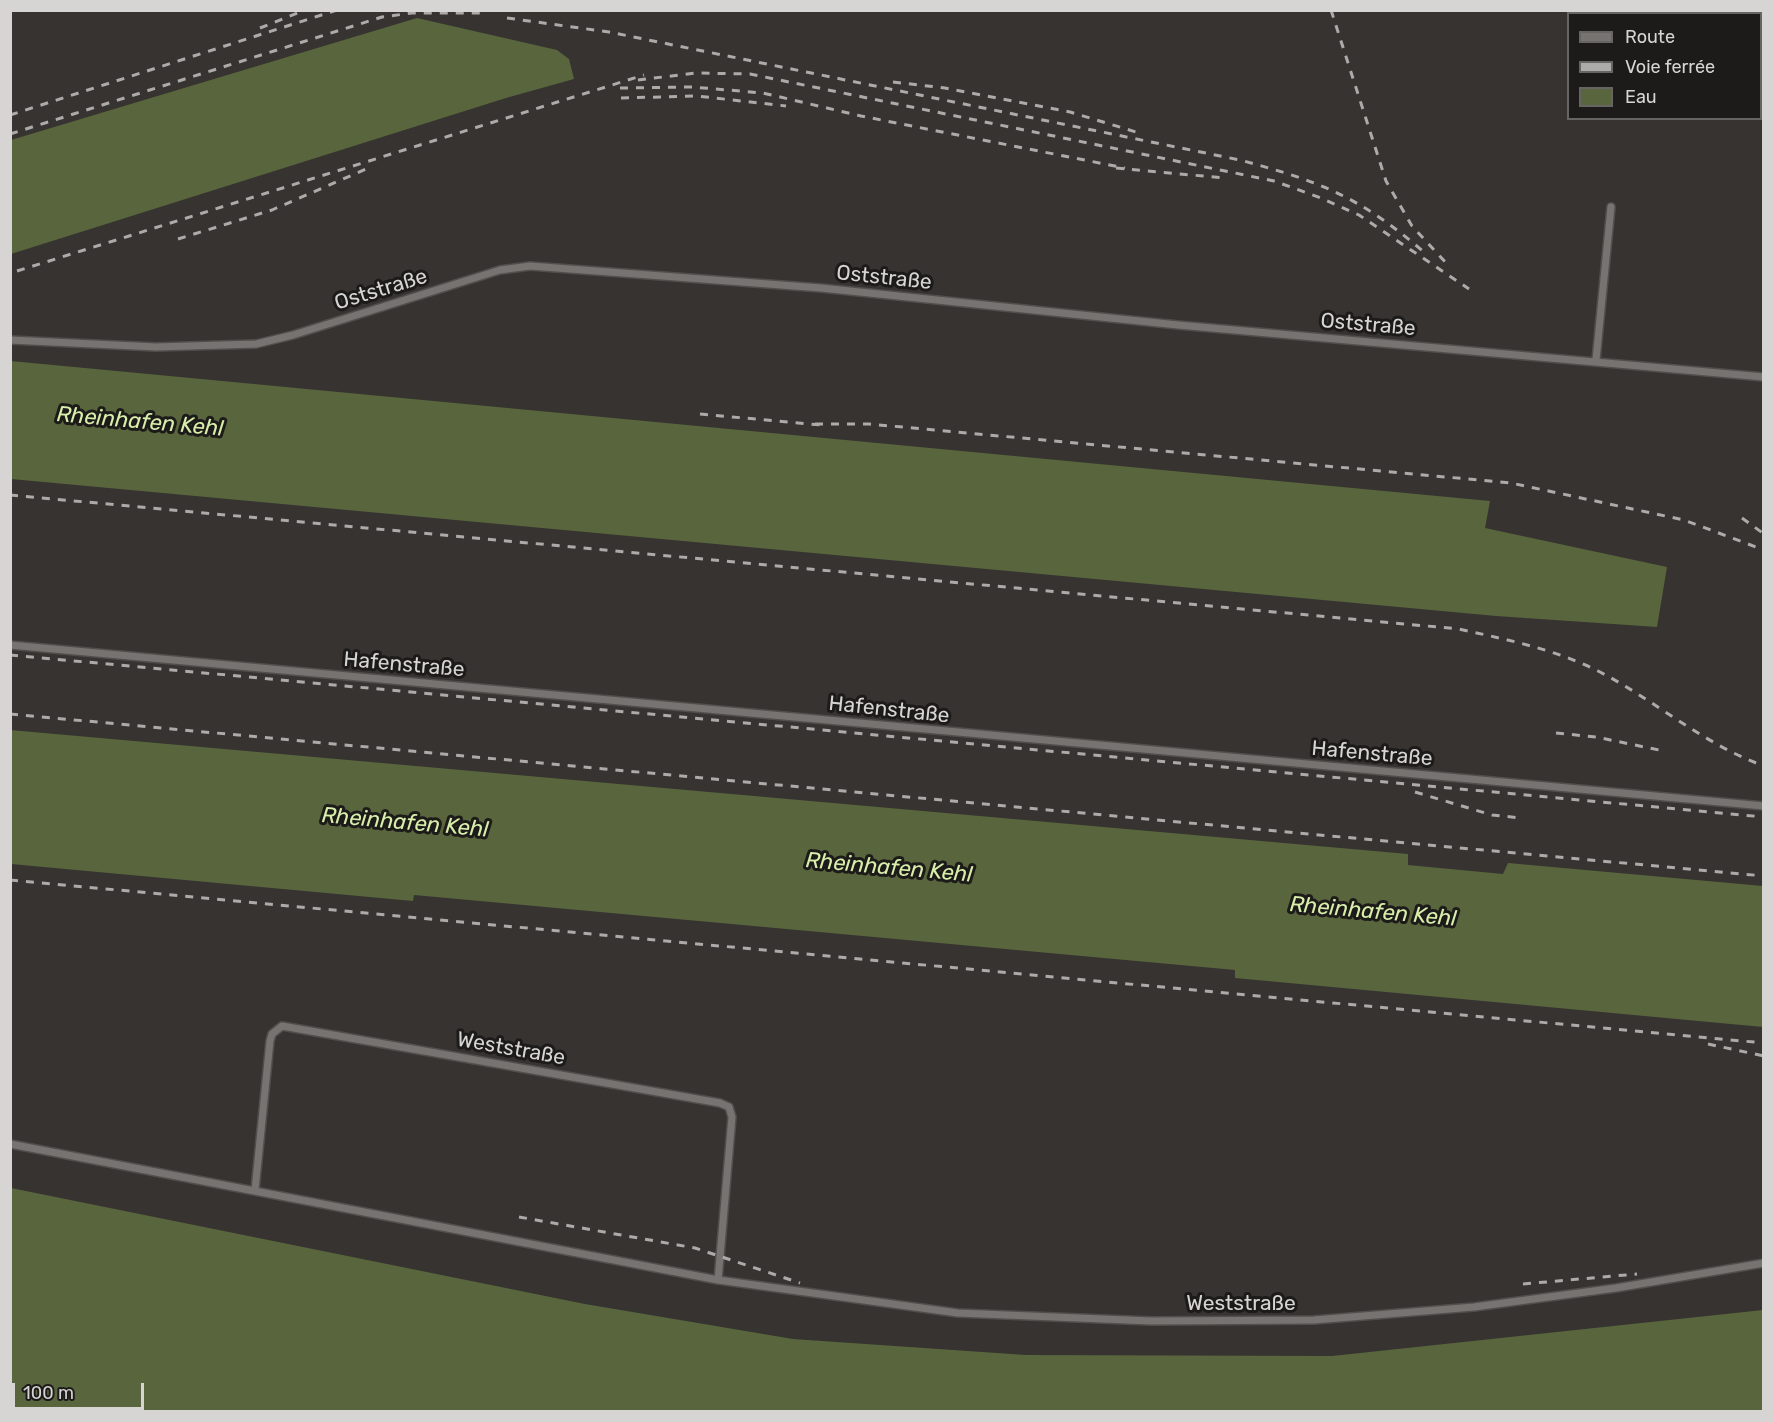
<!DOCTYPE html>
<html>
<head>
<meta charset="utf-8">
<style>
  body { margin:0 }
  #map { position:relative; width:1774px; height:1422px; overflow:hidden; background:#363331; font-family:Rubik,sans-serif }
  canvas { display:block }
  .frame { position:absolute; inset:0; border:12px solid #d7d5d4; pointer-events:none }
  .legend { position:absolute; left:1567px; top:12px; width:195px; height:108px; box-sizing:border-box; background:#1c1b1a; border:2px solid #676564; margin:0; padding:8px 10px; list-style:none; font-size:18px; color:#d7d5d4 }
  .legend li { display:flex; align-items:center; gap:12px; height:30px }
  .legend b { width:30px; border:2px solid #676564 }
  .scale { position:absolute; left:12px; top:1383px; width:132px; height:27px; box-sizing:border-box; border:3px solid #d7d5d4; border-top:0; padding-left:8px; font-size:18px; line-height:21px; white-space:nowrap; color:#d7d5d4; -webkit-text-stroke:4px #1c1b1a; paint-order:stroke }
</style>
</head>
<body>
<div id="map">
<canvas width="1774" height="1422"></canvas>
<div class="frame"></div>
<ul class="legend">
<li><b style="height:8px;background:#767370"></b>Route</li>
<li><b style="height:8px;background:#adabaa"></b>Voie ferrée</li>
<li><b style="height:16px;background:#59653d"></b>Eau</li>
</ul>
<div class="scale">100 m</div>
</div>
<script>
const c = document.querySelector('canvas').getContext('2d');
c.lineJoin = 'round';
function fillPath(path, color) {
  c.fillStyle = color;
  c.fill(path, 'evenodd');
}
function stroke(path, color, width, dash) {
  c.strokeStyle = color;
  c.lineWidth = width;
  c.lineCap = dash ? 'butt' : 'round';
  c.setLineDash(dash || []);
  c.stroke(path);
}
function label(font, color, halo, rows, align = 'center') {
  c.font = font + ' Rubik,sans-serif';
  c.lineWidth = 6;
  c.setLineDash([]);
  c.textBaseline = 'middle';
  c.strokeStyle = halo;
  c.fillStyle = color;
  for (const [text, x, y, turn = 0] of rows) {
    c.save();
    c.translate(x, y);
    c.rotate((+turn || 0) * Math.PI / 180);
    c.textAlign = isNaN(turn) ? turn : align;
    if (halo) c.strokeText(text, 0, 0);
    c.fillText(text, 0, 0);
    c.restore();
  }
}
const water = new Path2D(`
  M 417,18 L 557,50 L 569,59 L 574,79 L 506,98 L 11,254 L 11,140 Z
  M 11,361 L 1490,501 L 1485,528 L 1667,567 L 1657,627 L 1496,616 L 11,479 Z
  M 10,730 L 1408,854 L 1408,865 L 1503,874 L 1508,863 L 1763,886 L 1763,1027 L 1235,978 L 1235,970 L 414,895 L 413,901 L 11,864 Z
  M 11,1188 L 585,1304 L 793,1339 L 1026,1355 L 1332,1356 L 1763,1310 L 1763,1411 L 11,1411 Z`);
const street = new Path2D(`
  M 10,340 L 156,347 L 256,344 L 293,335 L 500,270 L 530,266 L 821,288 L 1178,325 L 1764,377
  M 1596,360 L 1611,207
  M 10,645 L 1764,806
  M 10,1144 L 718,1280 L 958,1313 L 1151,1321 L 1314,1320 L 1474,1307 L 1616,1288 L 1764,1263
  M 255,1190 L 270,1041 L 272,1034 L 282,1026 L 720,1103 L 729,1107 L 732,1117 L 718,1280`);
const rail = new Path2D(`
  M 1331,10 L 1386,181 L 1412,226 L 1448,265
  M 507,18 L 609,32 L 1240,160 C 1322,182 1360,197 1425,253
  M 260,28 L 305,10
  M 638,80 L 696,73 L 750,74 L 1274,181 L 1321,198 L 1359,215 L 1469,289
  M 893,82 L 945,88 L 1070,112 L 1136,132
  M 620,88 L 692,87 L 763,93 L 861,116 L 1125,168
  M 621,98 L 697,96 L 786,106
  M 10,115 L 337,10
  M 10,134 L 382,17 L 412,13 L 482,13
  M 1116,168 L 1224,178
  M 178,239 L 272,210 L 366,169
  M 17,271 L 644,75
  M 700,414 L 821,425
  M 815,424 L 869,424 L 1511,483 L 1684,520 L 1764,550
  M 10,495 L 1459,629 C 1508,640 1555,649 1600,672 C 1656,701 1703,744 1764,766
  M 1742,518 L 1764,534
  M 10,655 L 1764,817
  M 10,714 L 1764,876
  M 1556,733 L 1596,737 L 1659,750
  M 1415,792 L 1492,815 L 1521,818
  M 10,880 L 1764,1043
  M 1708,1044 L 1764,1056
  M 519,1217 L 695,1248 L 800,1283
  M 1523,1284 L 1637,1274`);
const streetNames = [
  ["Oststraße",884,278,6],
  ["Oststraße",381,290,-17],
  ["Oststraße",1368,325,5],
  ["Hafenstraße",404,665,5],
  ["Hafenstraße",889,710,6],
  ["Hafenstraße",1372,754,5],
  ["Weststraße",511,1049,10],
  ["Weststraße",1241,1304]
];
const waterNames = [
  ["Rheinhafen Kehl",140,422,5],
  ["Rheinhafen Kehl",405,823,5],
  ["Rheinhafen Kehl",889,868,5],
  ["Rheinhafen Kehl",1373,912,5]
];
fillPath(water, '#59653d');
stroke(street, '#514f4d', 10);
stroke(street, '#767370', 7);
stroke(rail, '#adabaa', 3, [8, 8]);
label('21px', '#d7d5d4', '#1c1b1a', streetNames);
label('italic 22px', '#d8eeaa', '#1c1b1a', waterNames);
</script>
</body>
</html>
